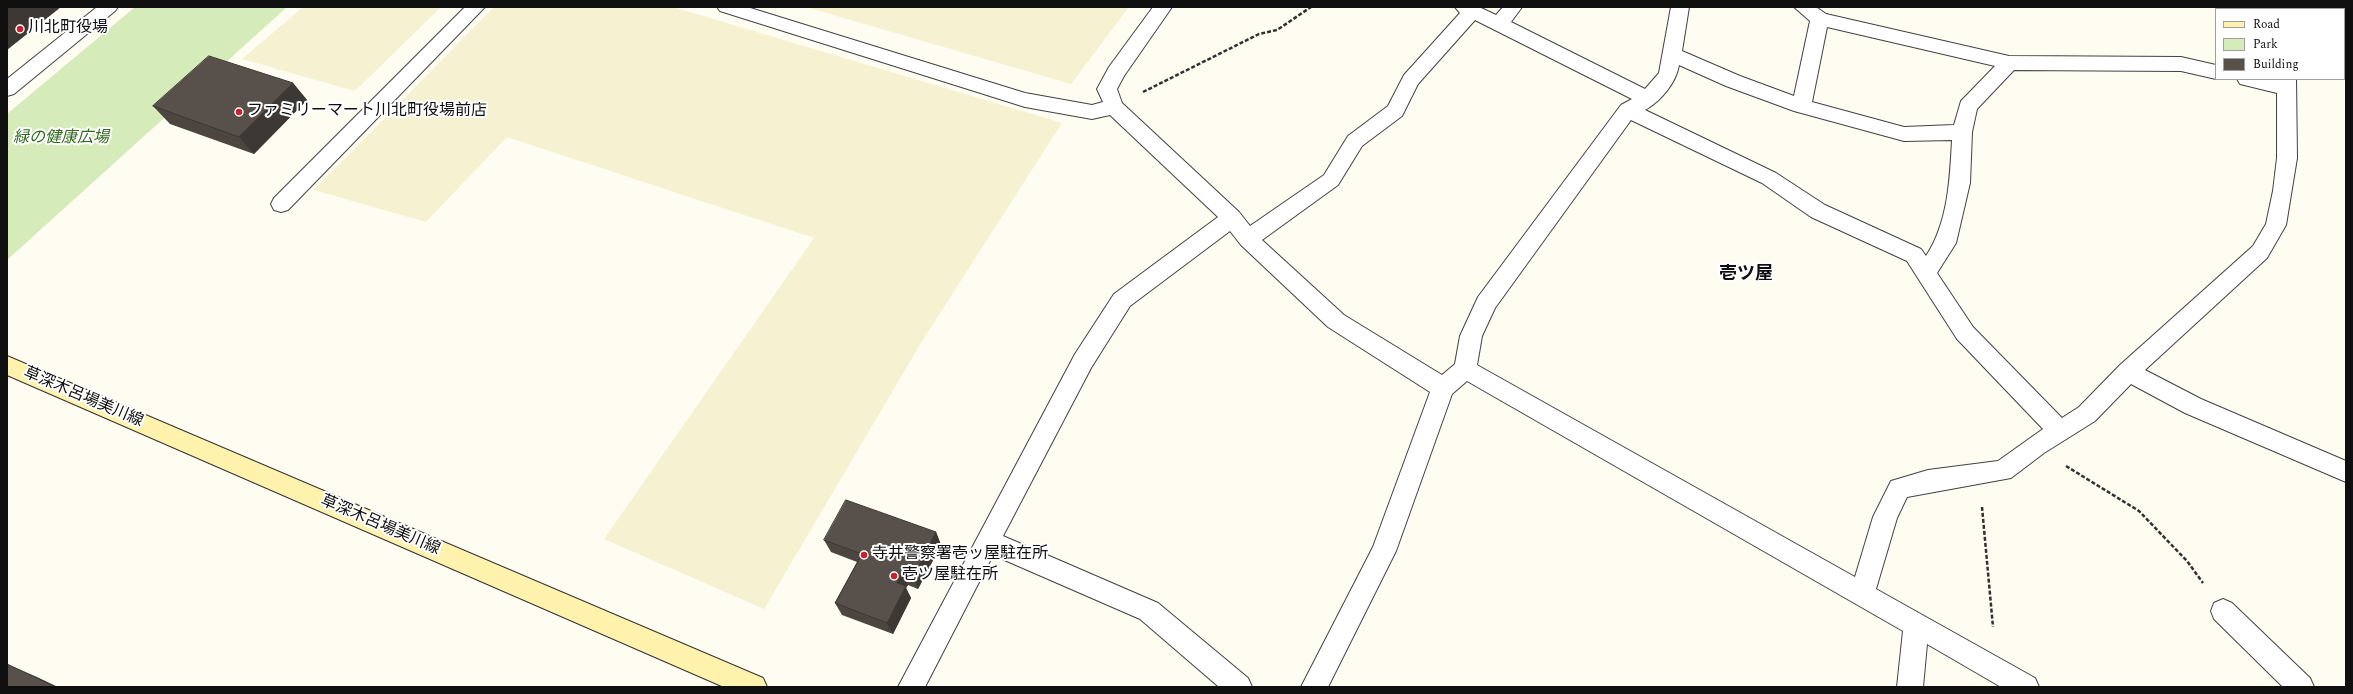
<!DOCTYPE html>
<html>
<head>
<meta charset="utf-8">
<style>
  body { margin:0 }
  #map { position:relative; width:2353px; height:694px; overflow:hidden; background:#fffcf1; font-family:Spectral,serif }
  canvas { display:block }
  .frame { position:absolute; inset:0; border:8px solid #0f0f0f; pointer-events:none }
  .legend { position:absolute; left:2215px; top:8px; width:130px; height:72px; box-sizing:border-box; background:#fff; border:1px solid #9f9f9f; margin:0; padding:5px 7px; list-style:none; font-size:12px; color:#0f0f0f }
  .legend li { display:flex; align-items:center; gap:8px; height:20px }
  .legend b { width:20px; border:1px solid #9f9f9f }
</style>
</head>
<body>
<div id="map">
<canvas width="2353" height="694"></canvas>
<div class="frame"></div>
<ul class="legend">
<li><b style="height:5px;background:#fff2ac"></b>Road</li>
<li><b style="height:11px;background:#d5ebba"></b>Park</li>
<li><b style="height:11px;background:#58504b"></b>Building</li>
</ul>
</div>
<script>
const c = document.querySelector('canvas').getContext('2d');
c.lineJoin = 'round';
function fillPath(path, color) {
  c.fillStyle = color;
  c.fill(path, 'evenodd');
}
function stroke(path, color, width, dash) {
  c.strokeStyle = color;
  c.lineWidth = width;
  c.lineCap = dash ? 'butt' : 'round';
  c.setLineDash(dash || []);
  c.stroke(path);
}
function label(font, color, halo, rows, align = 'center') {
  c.font = font + ' Spectral,"Noto Sans JP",serif';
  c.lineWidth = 4;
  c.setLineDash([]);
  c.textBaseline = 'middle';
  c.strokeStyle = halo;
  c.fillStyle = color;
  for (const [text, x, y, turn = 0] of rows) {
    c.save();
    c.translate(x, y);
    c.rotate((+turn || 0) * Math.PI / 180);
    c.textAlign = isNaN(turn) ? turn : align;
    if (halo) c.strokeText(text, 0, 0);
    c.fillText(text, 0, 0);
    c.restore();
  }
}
const farmland = new Path2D(`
  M 303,7 L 441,7 L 355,91 L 242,59 Z
  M 494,7 L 673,7 L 1062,123 L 924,338 L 764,609 L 604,539 L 814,238 L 507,137 L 426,222 L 314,190 Z
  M 806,7 L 1129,7 L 1071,84 Z`);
const green = new Path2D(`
  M 135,7 L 287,7 L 7,260 L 7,114 Z`);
const path = new Path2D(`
  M 1143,92 L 1259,34 L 1277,30 L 1311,7
  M 2066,466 L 2139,511 L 2187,561 L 2203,583
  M 1982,507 L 1993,627`);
const service = new Path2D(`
  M 465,7 L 485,7 L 288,210 L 281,212 L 274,210 L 271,204 L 274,198 Z`);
const minor = new Path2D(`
  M 717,7 L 747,7 L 1025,93 L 1092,105 L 1103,102 L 1097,89 L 1109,67 L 1153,7 L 1172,7 L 1124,76 L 1117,89 L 1122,103 L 1239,212 L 1250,226 L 1324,175 L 1348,136 L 1388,106 L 1404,75 L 1460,13 L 1455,7 L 1479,7 L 1496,15 L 1503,7 L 1522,7 L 1511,22 L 1645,89 L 1659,73 L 1671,7 L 1689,7 L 1682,51 L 1740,76 L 1794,96 L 1810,21 L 1794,7 L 1816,7 L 1826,14 L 2009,56 L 2181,57 L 2216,65 L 2216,79 L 2181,71 L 2014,70 L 1977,109 L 1972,132 L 1970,183 L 1956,243 L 1937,273 L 1973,327 L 2062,418 L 2079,407 L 2120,365 L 2253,246 L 2266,224 L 2273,191 L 2277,158 L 2277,93 L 2240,84 L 2237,79 L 2296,79 L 2297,158 L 2286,225 L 2267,258 L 2145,370 L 2201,399 L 2346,461 L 2346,482 L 2185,413 L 2131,384 L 2095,421 L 2044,453 L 2011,478 L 1907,497 L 1897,518 L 1876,589 L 2035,678 L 2039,687 L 2001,687 L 1927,644 L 1923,687 L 1897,687 L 1903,631 L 1467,381 L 1452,394 L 1396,551 L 1328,687 L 1301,687 L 1373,547 L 1430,392 L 1328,327 L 1241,245 L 1230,231 L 1130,306 L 1091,368 L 1003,536 L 1158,603 L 1248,678 L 1252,687 L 1219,687 L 1140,619 L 993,555 L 925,687 L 898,687 L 1075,354 L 1114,294 L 1218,217 L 1110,115 L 1092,119 L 1025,107 L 720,11 ZM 1475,20 L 1632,99 L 1621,105 L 1478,297 L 1460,336 L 1455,364 L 1442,375 L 1344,315 L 1262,240 L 1338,185 L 1362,146 L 1402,116 L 1418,84 ZM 1827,27 L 1995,66 L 1961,101 L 1954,125 L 1904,127 L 1812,102 ZM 1679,65 L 1726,86 L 1794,111 L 1904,141 L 1952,140 C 1950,179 1948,223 1926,256 L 1921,249 L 1825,205 L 1776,173 L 1645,110 C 1661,101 1676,83 1679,65 ZM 1631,120 L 1762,183 L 1811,217 L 1907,261 L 1957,339 L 2043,429 L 1998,461 L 1928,470 L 1891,481 L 1873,517 L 1855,577 L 1477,365 L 1482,336 L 1495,308 Z
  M 2278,7 L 2296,7 L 2295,9 L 2277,9 Z
  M 2344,18 L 2346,18 L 2346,30 L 2344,30 Z
  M 2223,599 L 2232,603 L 2310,678 L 2314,687 L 2283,687 L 2214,619 L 2211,611 L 2214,603 Z`);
const tertiary = new Path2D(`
  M 97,7 L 118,7 L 115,11 L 14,94 L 7,96 L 7,79 Z`);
const secondary = new Path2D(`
  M 7,356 L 763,678 L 767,687 L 724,687 L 7,375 Z`);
const wall = new Path2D(`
  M 293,83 L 307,100 L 254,154 L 170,124 L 153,106 Z
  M 936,532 L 941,545 L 918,589 L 908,585 L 906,588 L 911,598 L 893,634 L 842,615 L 835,603 L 857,562 L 831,552 L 824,540 Z`);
const shadedWall = new Path2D(`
  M 7,7 L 61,7 L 7,50 Z
  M 293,83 L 307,100 L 254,154 L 239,137 Z
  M 936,532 L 941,545 L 918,589 L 913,577 Z
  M 902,572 L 908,585 L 906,588 L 911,598 L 893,634 L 887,623 L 897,583 Z
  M 7,664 L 37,677 L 58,687 L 55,687 Z`);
const building = new Path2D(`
  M 209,56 L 293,83 L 239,137 L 153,106 Z
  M 846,500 L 936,532 L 913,577 L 902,572 L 897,583 L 906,586 L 887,623 L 835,603 L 862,554 L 824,540 Z
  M 7,664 L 55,687 L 7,687 Z`);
const markers = [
  [20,29,4,"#c42331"],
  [239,112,4,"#c42331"],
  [864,555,4,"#c42331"],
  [894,576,4,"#c42331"]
];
const poiNames = [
  ["川北町役場",28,29],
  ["ファミリーマート川北町役場前店",247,112],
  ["寺井警察署壱ッ屋駐在所",872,555],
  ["壱ツ屋駐在所",902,576]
];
const parkNames = [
  ["緑の健康広場",61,139]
];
const streetNames = [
  ["草深木呂場美川線",83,398,23],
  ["草深木呂場美川線",380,526,23]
];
const quarterNames = [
  ["壱ツ屋",1746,275]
];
fillPath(farmland, '#f6f1d1');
fillPath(green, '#d5ebba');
stroke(service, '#424242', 2);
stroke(minor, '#424242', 2);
stroke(tertiary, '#424242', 2);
stroke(secondary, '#313131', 2);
stroke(path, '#313131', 2.5, [4, 2]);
fillPath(service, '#fff');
fillPath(minor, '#fff');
fillPath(tertiary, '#fff');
fillPath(secondary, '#fff2ac');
fillPath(wall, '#4c4540');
fillPath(shadedWall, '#3e3834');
fillPath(building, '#58504b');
stroke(building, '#3e3834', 1);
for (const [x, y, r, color] of markers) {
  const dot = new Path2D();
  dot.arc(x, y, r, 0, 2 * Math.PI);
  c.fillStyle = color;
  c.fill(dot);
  stroke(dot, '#fff', 1.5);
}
label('16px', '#0f0f0f', '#fff', poiNames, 'left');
label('italic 16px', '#30691d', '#fff', parkNames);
label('16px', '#0f0f0f', '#fff', streetNames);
label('bold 18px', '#0f0f0f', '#fff', quarterNames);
</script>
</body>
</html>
